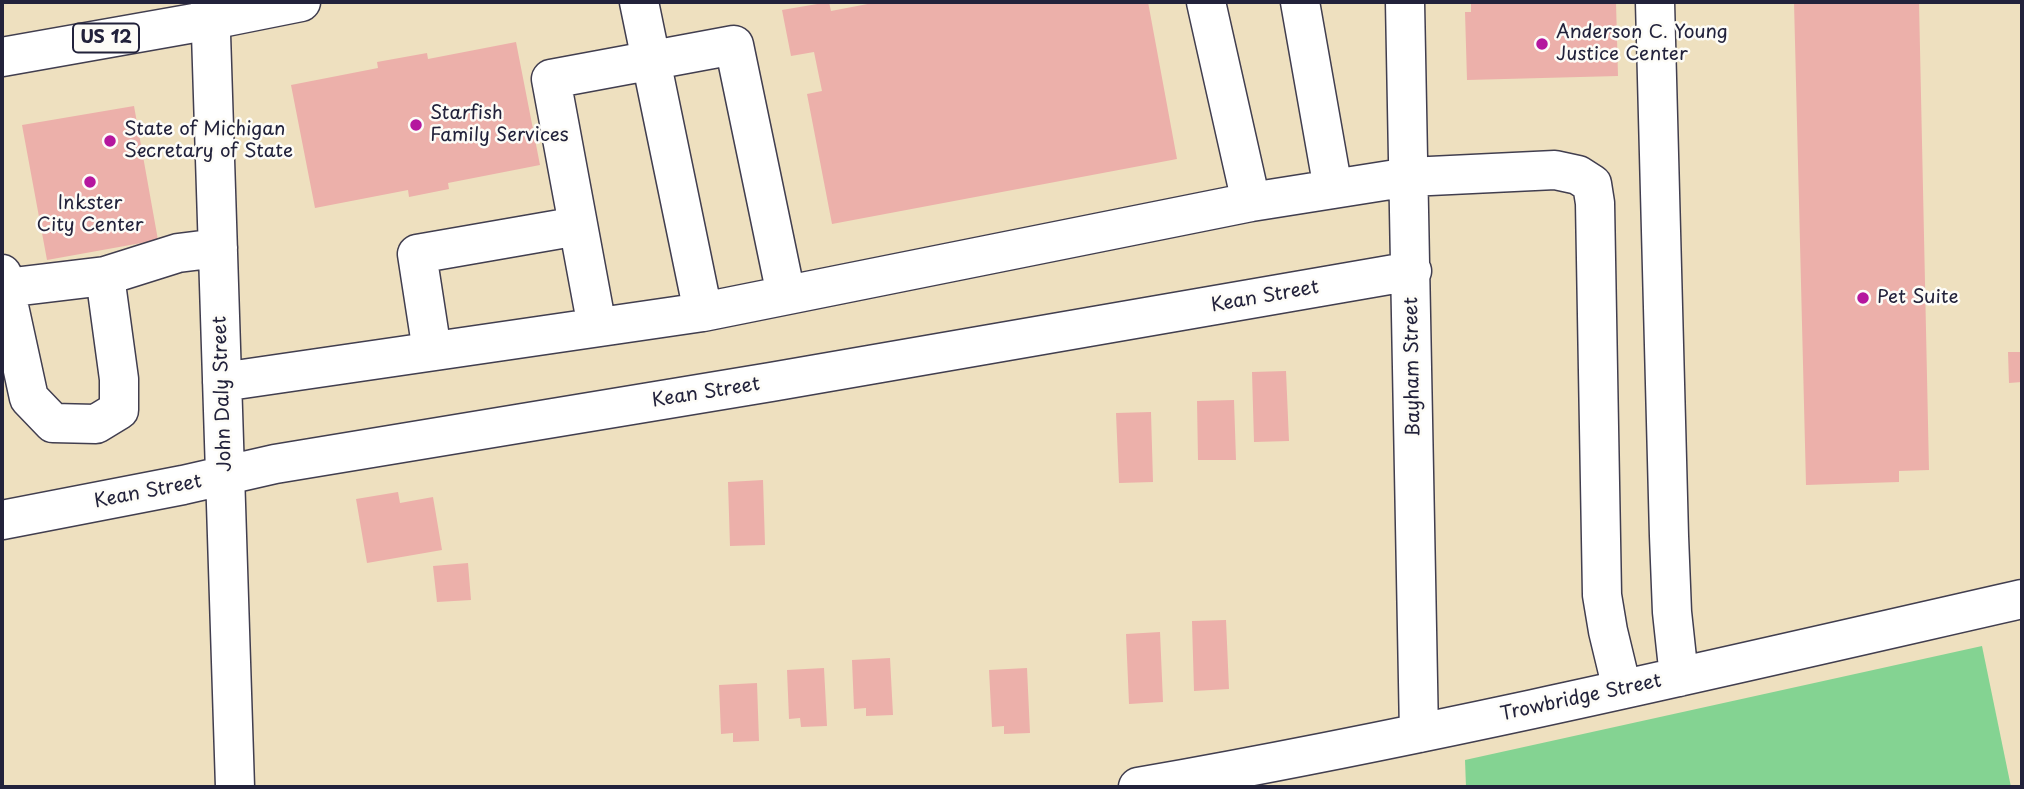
<!DOCTYPE html>
<html>
<head>
<meta charset="utf-8">
<style>
  body { margin:0 }
  #map { position:relative; width:2024px; height:789px; overflow:hidden; background:#eee0bf; font-family:"Playpen Sans",sans-serif }
  canvas { display:block }
  .frame { position:absolute; inset:0; border:4px solid #22223b; pointer-events:none }
</style>
</head>
<body>
<div id="map">
<canvas width="2024" height="789"></canvas>
<div class="frame"></div>
</div>
<script>
const c = document.querySelector('canvas').getContext('2d');
c.lineJoin = 'round';
function fillPath(path, color) {
  c.fillStyle = color;
  c.fill(path, 'evenodd');
}
function stroke(path, color, width, dash) {
  c.strokeStyle = color;
  c.lineWidth = width;
  c.lineCap = dash ? 'butt' : 'round';
  c.setLineDash(dash || []);
  c.stroke(path);
}
function label(font, color, halo, rows, align = 'center') {
  c.font = font + ' "Playpen Sans",sans-serif';
  c.lineWidth = 5;
  c.setLineDash([]);
  c.textBaseline = 'middle';
  c.strokeStyle = halo;
  c.fillStyle = color;
  for (const [text, x, y, turn = 0] of rows) {
    c.save();
    c.translate(x, y);
    c.rotate((+turn || 0) * Math.PI / 180);
    c.textAlign = isNaN(turn) ? turn : align;
    if (halo) c.strokeText(text, 0, 0);
    c.fillText(text, 0, 0);
    c.restore();
  }
}
const green = new Path2D(`
  M 1982,646 L 2011,787 L 1466,787 L 1465,760 Z`);
const building = new Path2D(`
  M 829,2 L 831,11 L 878,2 L 1148,2 L 1177,159 L 832,224 L 807,94 L 822,91 L 814,52 L 791,56 L 782,10 Z
  M 1471,2 L 1616,2 L 1618,76 L 1467,80 L 1465,12 L 1471,12 Z
  M 1794,2 L 1919,2 L 1929,470 L 1899,471 L 1899,482 L 1806,485 Z
  M 516,42 L 540,165 L 448,183 L 449,189 L 409,197 L 408,190 L 315,208 L 291,85 L 378,68 L 377,62 L 427,53 L 428,59 Z
  M 134,106 L 158,240 L 47,260 L 22,125 Z
  M 2008,352 L 2022,352 L 2022,382 L 2009,383 Z
  M 1286,371 L 1289,441 L 1254,442 L 1252,372 Z
  M 1234,400 L 1236,460 L 1198,460 L 1197,401 Z
  M 1151,412 L 1153,482 L 1119,483 L 1116,413 Z
  M 763,480 L 765,545 L 730,546 L 728,482 Z
  M 398,492 L 400,503 L 433,497 L 442,550 L 367,563 L 356,499 Z
  M 468,563 L 471,600 L 437,602 L 433,566 Z
  M 1226,620 L 1229,689 L 1194,691 L 1192,621 Z
  M 1160,632 L 1163,702 L 1129,704 L 1126,634 Z
  M 890,658 L 893,715 L 866,716 L 866,708 L 854,709 L 852,660 Z
  M 824,668 L 827,726 L 801,727 L 800,718 L 789,719 L 787,670 Z
  M 1027,668 L 1030,733 L 1004,734 L 1004,726 L 992,727 L 989,670 Z
  M 757,683 L 759,741 L 733,742 L 733,733 L 721,734 L 719,685 Z`);
const minor = new Path2D(`
  M 210,2 L 235,787
  M 639,2 L 703,312 L 1251,202 L 1206,2
  M 1300,2 L 1333,189
  M 1405,2 L 1419,733
  M 1655,2 L 1669,536 L 1672,612 L 1679,677
  M 1251,202 L 1409,177 L 1555,170 L 1578,175 L 1592,184 L 1595,203 L 1602,595 L 1608,631 L 1622,689
  M 2,274 L 29,398 L 53,423 L 96,424 L 119,410 L 119,379 L 105,276 L 178,253 L 218,248
  M 5,288 L 105,276
  M 597,327 L 551,79 L 734,45 L 786,295
  M 432,351 L 417,254 L 578,226
  M 222,382 L 703,312
  M 2,520 L 183,485 L 275,464 L 771,382 L 1412,271
  M 1138,787 C 1435,735 1728,666 2022,599`);
const major = new Path2D(`
  M 2,57 L 211,20 L 301,2`);
const markers = [
  [1542,44,7,"#b5179e"],
  [416,125,7,"#b5179e"],
  [110,141,7,"#b5179e"],
  [90,182,7,"#b5179e"],
  [1863,298,7,"#b5179e"]
];
const shields = [
  [106,38,66]
];
const shieldNames = [
  ["US 12",106,38]
];
const poiNames = [
  ["Anderson C. Young",1556,33],
  ["Justice Center",1556,55],
  ["Starfish",430,114],
  ["Family Services",430,136],
  ["State of Michigan",124,130],
  ["Secretary of State",124,152],
  ["Inkster",90,204,"center"],
  ["City Center",90,226,"center"],
  ["Pet Suite",1877,298]
];
const streetNames = [
  ["Kean Street",1265,297,-10],
  ["Bayham Street",1413,367,-91],
  ["Kean Street",706,393,-9],
  ["John Daly Street",223,394,-92],
  ["Kean Street",148,492,-11],
  ["Trowbridge Street",1581,698,-12]
];
fillPath(green, '#84d392');
fillPath(building, '#ecb0aa');
stroke(minor, '#413e4f', 41);
stroke(major, '#413e4f', 41);
stroke(minor, '#fff', 38);
stroke(major, '#fff', 38);
for (const [x, y, r, color] of markers) {
  const dot = new Path2D();
  dot.arc(x, y, r, 0, 2 * Math.PI);
  c.fillStyle = color;
  c.fill(dot);
  stroke(dot, '#fdfcf7', 2.5);
}
for (const [x, y, w] of shields) {
  const box = new Path2D();
  box.roundRect(x - w / 2, y - 14.5, w, 29, 5);
  c.fillStyle = '#fdfcf7';
  c.fill(box);
  stroke(box, '#22223b', 2);
}
label('bold 18px', '#22223b', null, shieldNames);
label('19px', '#22223b', '#fdfcf7', poiNames, 'left');
label('19px', '#22223b', '#fdfcf7', streetNames);
</script>
</body>
</html>
